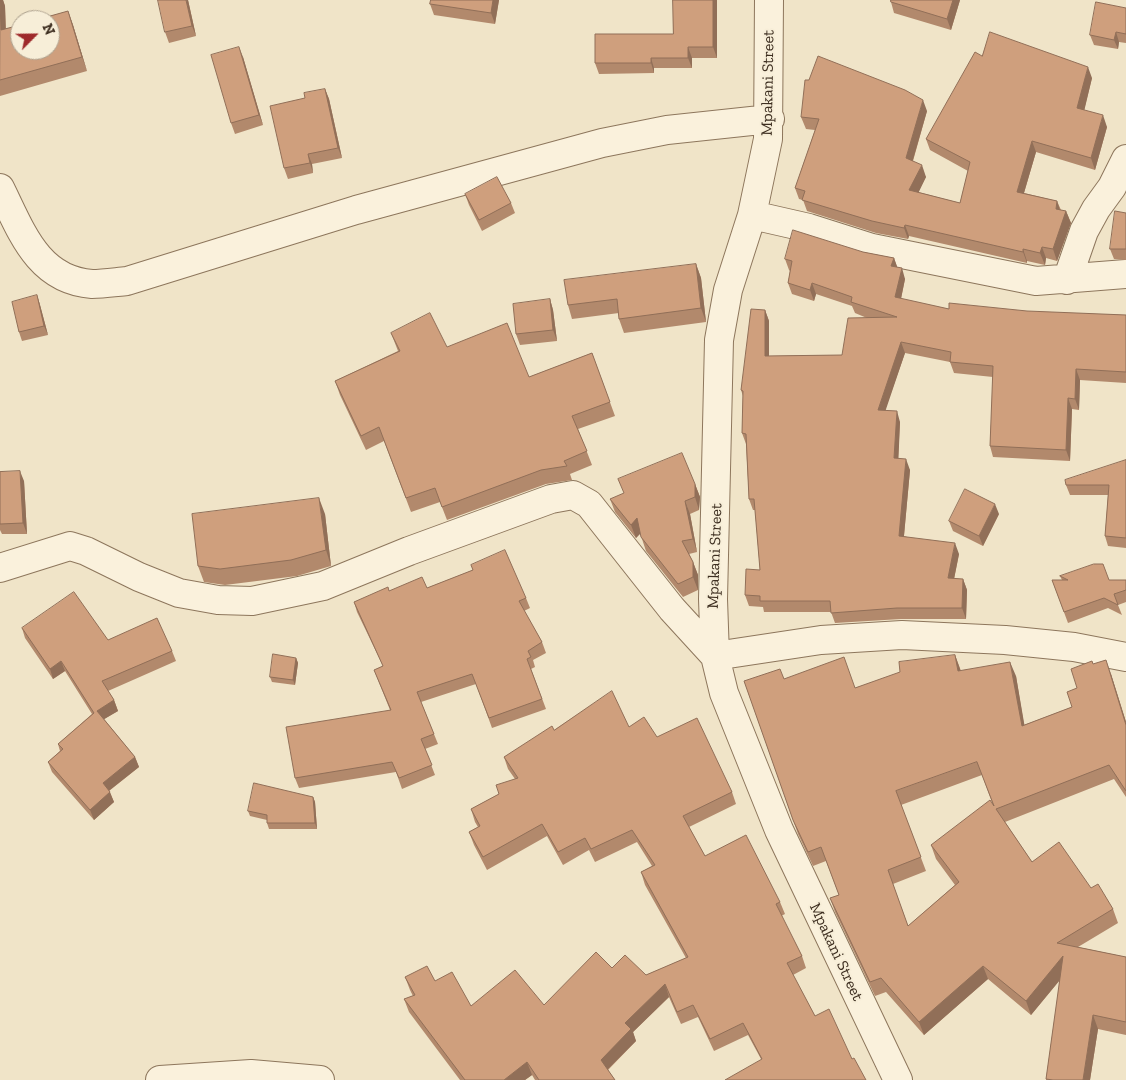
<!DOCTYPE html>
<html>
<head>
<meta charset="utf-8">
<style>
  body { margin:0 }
  #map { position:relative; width:1126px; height:1080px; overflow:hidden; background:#f0e4c8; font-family:"Zilla Slab",serif }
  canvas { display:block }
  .north { position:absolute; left:10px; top:10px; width:50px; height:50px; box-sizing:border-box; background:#f7eed8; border:1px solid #ada18e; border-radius:50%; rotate:67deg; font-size:14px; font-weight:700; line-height:20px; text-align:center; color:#3d2e20 }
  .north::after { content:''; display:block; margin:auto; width:18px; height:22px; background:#9e2a2b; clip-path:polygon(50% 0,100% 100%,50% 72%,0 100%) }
</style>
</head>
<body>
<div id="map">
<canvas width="1126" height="1080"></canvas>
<div class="north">N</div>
</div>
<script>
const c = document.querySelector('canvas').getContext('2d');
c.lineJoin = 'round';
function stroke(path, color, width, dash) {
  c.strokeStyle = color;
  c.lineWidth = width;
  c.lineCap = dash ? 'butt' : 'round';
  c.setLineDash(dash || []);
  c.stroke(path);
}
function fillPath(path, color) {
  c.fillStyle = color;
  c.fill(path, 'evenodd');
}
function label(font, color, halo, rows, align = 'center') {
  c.font = font + ' "Zilla Slab",serif';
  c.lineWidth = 4;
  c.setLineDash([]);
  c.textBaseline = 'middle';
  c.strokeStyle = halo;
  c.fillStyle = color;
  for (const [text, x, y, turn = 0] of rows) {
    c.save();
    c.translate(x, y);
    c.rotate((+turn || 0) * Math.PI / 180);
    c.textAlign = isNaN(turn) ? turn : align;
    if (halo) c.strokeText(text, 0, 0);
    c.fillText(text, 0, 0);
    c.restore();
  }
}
const minor = new Path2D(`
  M 769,0 L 768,139 L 752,215 L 728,290 L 719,340 L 713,599 L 715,656 L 724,693 L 779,830 L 898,1080
  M 0,188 C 21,230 37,280 92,284 C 103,284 116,282 127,281 L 356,210 L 602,143 L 667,130 L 770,119
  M 752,215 L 809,228 L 872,248 L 1036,281 L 1126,274
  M 1067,280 L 1084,231 L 1096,209 L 1112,187 L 1126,159
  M 0,568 L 70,546 L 86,551 L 139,577 L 179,593 L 218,600 L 252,601 L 323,586 L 409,551 L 551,499 L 573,495 L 589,504 L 672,609 L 715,656
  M 715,656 L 821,640 L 902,635 L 1005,640 L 1074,647 L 1126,657
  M 160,1080 L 251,1074 L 320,1080`);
const wall = new Path2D(`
  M 0,0 L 3,0 L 5,6 L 6,29 L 68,11 L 73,25 L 87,71 L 0,96 Z
  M 188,0 L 196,36 L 169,43 L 165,32 Z
  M 431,0 L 499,0 L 495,24 L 434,15 L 430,4 Z
  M 673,0 L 717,0 L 717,58 L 692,58 L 692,68 L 654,68 L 654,73 L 599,74 L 595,63 L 673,34 Z
  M 891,0 L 960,0 L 951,30 L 894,13 L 891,2 Z
  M 1126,8 L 1126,43 L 1119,42 L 1118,49 L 1094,45 L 1090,35 Z
  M 982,56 L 1092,78 L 1084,110 L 1107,127 L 1095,170 L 1036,152 L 1024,193 L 1057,201 L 1061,210 L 1066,211 L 1071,223 L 1057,261 L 1046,258 L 1045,265 L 1027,261 L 1027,263 L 909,236 L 908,239 L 876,233 L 807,211 L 803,200 L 799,199 L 795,188 L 815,130 L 806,129 L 801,117 L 927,111 L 913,161 L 926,177 L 918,192 L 960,203 L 968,171 L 930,150 L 926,139 Z
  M 243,57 L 263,125 L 235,134 L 231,123 Z
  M 325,89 L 329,99 L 342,158 L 312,164 L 313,173 L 288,179 L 284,168 L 305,98 Z
  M 465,194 L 511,203 L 515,213 L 482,231 L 469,205 Z
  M 1126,213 L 1126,260 L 1114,259 L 1110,249 Z
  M 863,252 L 894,258 L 897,267 L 905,279 L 901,299 L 949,309 L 1126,315 L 1126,383 L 1080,380 L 1079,410 L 1072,409 L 1070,461 L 993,457 L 990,446 L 993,377 L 954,373 L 950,362 L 905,353 L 885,410 L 900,422 L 898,458 L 910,470 L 904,536 L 959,554 L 954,579 L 963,579 L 967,590 L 966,619 L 901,619 L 835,623 L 831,612 L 764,612 L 763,607 L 749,606 L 745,595 L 760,570 L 755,510 L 753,510 L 749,499 L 746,444 L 742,433 L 743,396 L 741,390 L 765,310 L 769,321 L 769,356 L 842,355 L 867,318 L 855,313 L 852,306 L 816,294 L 814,301 L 792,294 L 788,283 L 790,271 L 789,270 L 785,259 Z
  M 696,264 L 701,278 L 706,322 L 624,333 L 619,319 L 619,313 L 572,319 L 568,305 Z
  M 37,295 L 40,305 L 48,335 L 22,341 L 19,332 Z
  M 550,299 L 553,310 L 557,341 L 520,345 L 516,334 Z
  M 391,333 L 447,347 L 529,377 L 592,353 L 615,416 L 578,429 L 592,465 L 570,474 L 572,480 L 546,484 L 447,520 L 440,502 L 411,512 L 384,441 L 366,450 L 340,395 L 335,381 L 398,351 Z
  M 1126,460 L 1126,548 L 1108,546 L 1105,536 L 1108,495 L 1070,495 L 1066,485 Z
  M 0,472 L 24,481 L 27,534 L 2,534 L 0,530 Z
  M 695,484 L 700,497 L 699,510 L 690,514 L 697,552 L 689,554 L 693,562 L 698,575 L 698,590 L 683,597 L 646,551 L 640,533 L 636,538 L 615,512 L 610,499 Z
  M 325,514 L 331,566 L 297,576 L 225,585 L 204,582 L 198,566 Z
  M 999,514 L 983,546 L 953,531 L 949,521 Z
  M 471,565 L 526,598 L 530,608 L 524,611 L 542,642 L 546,653 L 533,660 L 535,667 L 531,669 L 546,709 L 492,728 L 476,684 L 421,702 L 438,744 L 425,749 L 435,775 L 402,789 L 396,772 L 299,788 L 295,778 L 390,710 L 374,670 L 383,666 L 357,612 L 354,602 L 389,591 L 427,588 L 473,570 Z
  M 1060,576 L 1109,580 L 1126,580 L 1126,602 L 1118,605 L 1122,615 L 1108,608 L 1068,623 L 1052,580 L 1062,580 Z
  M 22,628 L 108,640 L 172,651 L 176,661 L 108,691 L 114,700 L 118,711 L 104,719 L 135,757 L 139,767 L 109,791 L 114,802 L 94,820 L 52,772 L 48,762 L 60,751 L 58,744 L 92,714 L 65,671 L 53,679 L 25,638 Z
  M 955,655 L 961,671 L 1016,676 L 1024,725 L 1072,707 L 1077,688 L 1093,664 L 1111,674 L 1126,722 L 1126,797 L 1114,779 L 1005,822 L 1032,862 L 1091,888 L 1113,909 L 1118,923 L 1078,947 L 1126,957 L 1126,1035 L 1098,1029 L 1090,1080 L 1046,1080 L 1046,1079 L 1060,980 L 1031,1015 L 988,979 L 924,1035 L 886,992 L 875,996 L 835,912 L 830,898 L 839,895 L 826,861 L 813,866 L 798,834 L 744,681 L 784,679 L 855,688 ZM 982,775 L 993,805 L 931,845 L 936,859 L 955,885 L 908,926 L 893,884 L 926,871 L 901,805 Z
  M 296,658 L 298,663 L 295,685 L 272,682 L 270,677 Z
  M 629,727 L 657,737 L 732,792 L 736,804 L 689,827 L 705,856 L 780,902 L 785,914 L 781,916 L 802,956 L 806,968 L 793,975 L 815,1016 L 852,1059 L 866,1080 L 761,1059 L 748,1035 L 714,1051 L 698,1017 L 681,1024 L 669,997 L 633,1032 L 636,1041 L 608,1070 L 615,1080 L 535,1080 L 532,1075 L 525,1080 L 460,1080 L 409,1012 L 404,999 L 413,996 L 410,990 L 405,977 L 435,981 L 471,1006 L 544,1005 L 612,968 L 646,975 L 686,958 L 645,885 L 641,872 L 652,866 L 637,842 L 595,862 L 589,850 L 563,865 L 547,836 L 487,870 L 474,845 L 469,832 L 478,827 L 475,822 L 471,809 L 499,794 L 515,779 L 508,769 L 504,757 L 554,730 Z
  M 313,797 L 315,802 L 317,829 L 269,829 L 267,823 L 267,820 L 250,816 L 248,811 Z`);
const shadedWall = new Path2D(`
  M 0,0 L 3,0 L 5,6 L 6,45 L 1,30 Z
  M 186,0 L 188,0 L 196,36 L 192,26 Z
  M 493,0 L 499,0 L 495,24 L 491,13 Z
  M 713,0 L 717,0 L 717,58 L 713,47 Z
  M 953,0 L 960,0 L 951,30 L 947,19 Z
  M 68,11 L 73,25 L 87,71 L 82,57 Z
  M 1116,32 L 1119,42 L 1118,49 L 1114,40 Z
  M 239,47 L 243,57 L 263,125 L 259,115 Z
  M 688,47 L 692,58 L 692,68 L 688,58 Z
  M 651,58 L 654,68 L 654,73 L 651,63 Z
  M 1088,67 L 1092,78 L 1082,120 L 1077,108 Z
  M 325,89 L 329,99 L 342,158 L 338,148 Z
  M 923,100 L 927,111 L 910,170 L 906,158 Z
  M 1103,115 L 1107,127 L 1095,170 L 1091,158 Z
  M 1032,141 L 1036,152 L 1021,203 L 1017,192 Z
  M 308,154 L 312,164 L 313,173 L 310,163 Z
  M 922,165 L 926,177 L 914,202 L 909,190 Z
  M 1057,201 L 1061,213 L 1056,209 Z
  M 1066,211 L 1071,223 L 1057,261 L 1053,249 Z
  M 905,225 L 909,236 L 908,239 L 904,228 Z
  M 1042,247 L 1046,258 L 1045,265 L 1040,253 Z
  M 1023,249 L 1027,261 L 1027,263 L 1023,252 Z
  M 894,258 L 898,269 L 891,266 Z
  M 696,264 L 701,278 L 706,322 L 701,308 Z
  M 902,268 L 905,279 L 899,308 L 895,297 Z
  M 812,283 L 816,294 L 814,301 L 810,290 Z
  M 37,295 L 40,305 L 48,335 L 44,326 Z
  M 550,299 L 553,310 L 557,341 L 553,330 Z
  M 765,310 L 769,321 L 769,367 L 765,356 Z
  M 901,342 L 905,353 L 882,421 L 878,410 Z
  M 1076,369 L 1080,380 L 1079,410 L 1075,399 Z
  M 1068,398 L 1072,409 L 1070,461 L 1066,450 Z
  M 897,411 L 900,422 L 898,469 L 894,458 Z
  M 906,459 L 910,470 L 903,546 L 899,536 Z
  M 20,471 L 24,481 L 27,534 L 23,523 Z
  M 695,484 L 700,497 L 699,510 L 695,497 Z
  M 319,498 L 325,514 L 331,566 L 326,550 Z
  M 685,501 L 690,514 L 697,552 L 693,539 Z
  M 995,504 L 999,514 L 983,546 L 979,536 Z
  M 637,518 L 642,532 L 636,538 L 631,525 Z
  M 955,543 L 959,554 L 952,589 L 948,578 Z
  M 693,562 L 698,575 L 698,590 L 693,577 Z
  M 963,579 L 967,590 L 966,619 L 962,608 Z
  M 955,655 L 960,669 L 963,685 L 958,671 Z
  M 296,658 L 298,663 L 295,685 L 293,680 Z
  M 1106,660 L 1111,674 L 1126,722 L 1126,725 Z
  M 61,661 L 65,671 L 53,679 L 50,669 Z
  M 1010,662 L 1016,676 L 1027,740 L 1022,726 Z
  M 114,700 L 118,711 L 101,721 L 97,711 Z
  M 135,757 L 139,767 L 106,793 L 103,783 Z
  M 110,792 L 114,802 L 94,820 L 90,810 Z
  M 313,797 L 315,802 L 317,829 L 315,823 Z
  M 1063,956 L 1068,970 L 1031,1015 L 1026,1001 Z
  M 983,966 L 988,979 L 924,1035 L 919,1022 Z
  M 665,984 L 669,997 L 633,1032 L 636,1041 L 605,1072 L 601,1060 L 625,1023 Z
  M 1093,1015 L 1098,1029 L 1090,1080 L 1083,1080 Z
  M 527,1062 L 532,1075 L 525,1080 L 504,1080 Z`);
const building = new Path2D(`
  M 158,0 L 186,0 L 192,26 L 165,32 Z
  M 431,0 L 493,0 L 491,13 L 430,4 Z
  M 673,0 L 713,0 L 713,47 L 688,47 L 688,58 L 651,58 L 651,63 L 595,63 L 595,34 L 673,34 Z
  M 891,0 L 953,0 L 947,19 L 891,2 Z
  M 0,1 L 1,30 L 20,25 L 20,50 L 50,50 L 50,20 L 36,20 L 68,11 L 82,57 L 0,80 Z
  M 1096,2 L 1126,8 L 1126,34 L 1116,32 L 1114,40 L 1090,35 Z
  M 990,32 L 1088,67 L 1077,108 L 1103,115 L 1091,158 L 1032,141 L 1017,192 L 1057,201 L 1056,209 L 1066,211 L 1053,249 L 1042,247 L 1040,253 L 1023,249 L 1023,252 L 905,225 L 904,228 L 872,221 L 802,200 L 805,191 L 795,188 L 819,119 L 801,117 L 805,80 L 809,80 L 818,56 L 905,90 L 923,100 L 906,158 L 922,165 L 909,190 L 960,203 L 970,162 L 926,139 L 975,52 L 982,56 Z
  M 239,47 L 259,115 L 231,123 L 211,55 Z
  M 325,89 L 338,148 L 308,154 L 310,163 L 284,168 L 270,106 L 305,98 L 304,93 Z
  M 497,177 L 511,203 L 479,220 L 465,194 Z
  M 1115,211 L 1126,213 L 1126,249 L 1110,249 Z
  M 793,230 L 863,252 L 894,258 L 891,266 L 902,268 L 895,297 L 949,309 L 949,303 L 1027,311 L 1126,315 L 1126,372 L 1076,369 L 1075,399 L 1068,398 L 1066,450 L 990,446 L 993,366 L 950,362 L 951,352 L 901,342 L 878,410 L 897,411 L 894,458 L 906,459 L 899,536 L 955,543 L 948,578 L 963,579 L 962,608 L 897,608 L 831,613 L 830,601 L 760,601 L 760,596 L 745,595 L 746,569 L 760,570 L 754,499 L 749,499 L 746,434 L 742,433 L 743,391 L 741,390 L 751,309 L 765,310 L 765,356 L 842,355 L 848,318 L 897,317 L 851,302 L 852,297 L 812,283 L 810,290 L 788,283 L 792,261 L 785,259 Z
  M 696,264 L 701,308 L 619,319 L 617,299 L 568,305 L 564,280 Z
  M 37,295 L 44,326 L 19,332 L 12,302 Z
  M 550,299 L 553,330 L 516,334 L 513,304 Z
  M 430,313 L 447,347 L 507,323 L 529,377 L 592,353 L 610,402 L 572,416 L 587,451 L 564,461 L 567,466 L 541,470 L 442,507 L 435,488 L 406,498 L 379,427 L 361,436 L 335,381 L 400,351 L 391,333 Z
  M 682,453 L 695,484 L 695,497 L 685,501 L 693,539 L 682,541 L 693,562 L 693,577 L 678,584 L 641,537 L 637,518 L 631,525 L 610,499 L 624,493 L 618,479 Z
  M 1126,460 L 1126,538 L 1105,536 L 1109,485 L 1066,485 L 1065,480 Z
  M 20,471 L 23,523 L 0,524 L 0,472 Z
  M 965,489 L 995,504 L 979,536 L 949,521 Z
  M 319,498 L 326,550 L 291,560 L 220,569 L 198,566 L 192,514 Z
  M 505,550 L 526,598 L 519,601 L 542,642 L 528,651 L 531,657 L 527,659 L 542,699 L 489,718 L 472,674 L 417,692 L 434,734 L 421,739 L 432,765 L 399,778 L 392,762 L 295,778 L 286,727 L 391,710 L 374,670 L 383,666 L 354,602 L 388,587 L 389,591 L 422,577 L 427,588 L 473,570 L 471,565 Z
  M 1094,564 L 1103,564 L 1109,580 L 1126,580 L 1126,590 L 1114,594 L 1118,605 L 1104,598 L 1064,612 L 1052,580 L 1068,580 L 1060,576 Z
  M 74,592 L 108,640 L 157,618 L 172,651 L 102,681 L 114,700 L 97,711 L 135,757 L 103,783 L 110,792 L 90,810 L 48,762 L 63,749 L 58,744 L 94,713 L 61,661 L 50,669 L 22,628 Z
  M 273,654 L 296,658 L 293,680 L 270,677 Z
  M 955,655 L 958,671 L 1010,662 L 1022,726 L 1072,707 L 1067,692 L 1077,688 L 1071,669 L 1092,661 L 1093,664 L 1106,660 L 1126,725 L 1126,791 L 1109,765 L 996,809 L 1032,862 L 1059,842 L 1091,888 L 1098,884 L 1113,909 L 1057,943 L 1126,957 L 1126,1022 L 1093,1015 L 1083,1080 L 1053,1080 L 1046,1079 L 1063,956 L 1026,1001 L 983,966 L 919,1022 L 881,978 L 870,982 L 830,898 L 839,895 L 821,847 L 808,852 L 793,820 L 744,681 L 780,669 L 784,679 L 844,657 L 855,688 L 900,672 L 899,662 ZM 977,762 L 994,806 L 990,800 L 931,845 L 959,882 L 908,926 L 888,870 L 921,857 L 896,791 Z
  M 612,691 L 629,727 L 644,717 L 657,737 L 697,718 L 732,792 L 683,816 L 705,856 L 746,835 L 780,902 L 776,904 L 802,956 L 787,963 L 815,1016 L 829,1009 L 852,1059 L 854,1058 L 866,1080 L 725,1080 L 762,1059 L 743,1023 L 710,1039 L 693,1005 L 677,1012 L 665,984 L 625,1023 L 631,1029 L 601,1060 L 615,1080 L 539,1080 L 527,1062 L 504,1080 L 465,1080 L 404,999 L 415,995 L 405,977 L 427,966 L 435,981 L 452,972 L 471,1006 L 515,970 L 544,1005 L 596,952 L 612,968 L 625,955 L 646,975 L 688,957 L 641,872 L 655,865 L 632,830 L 591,849 L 585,838 L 558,852 L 542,824 L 483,857 L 469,832 L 480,826 L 471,809 L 499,794 L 496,785 L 518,778 L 504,757 L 552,726 L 554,730 Z
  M 254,783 L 313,797 L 315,823 L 267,823 L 267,815 L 248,811 Z`);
const streetNames = [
  ["Mpakani Street",768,83,-89],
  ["Mpakani Street",715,556,-88],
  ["Mpakani Street",836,952,65]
];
stroke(minor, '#8d765c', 30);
stroke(minor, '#faf1dc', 28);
fillPath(wall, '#b2896c');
fillPath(shadedWall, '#916f58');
fillPath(building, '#cf9f7d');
stroke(building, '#916f58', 1);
label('16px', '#3d2e20', '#f7eed8', streetNames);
</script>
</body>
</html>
